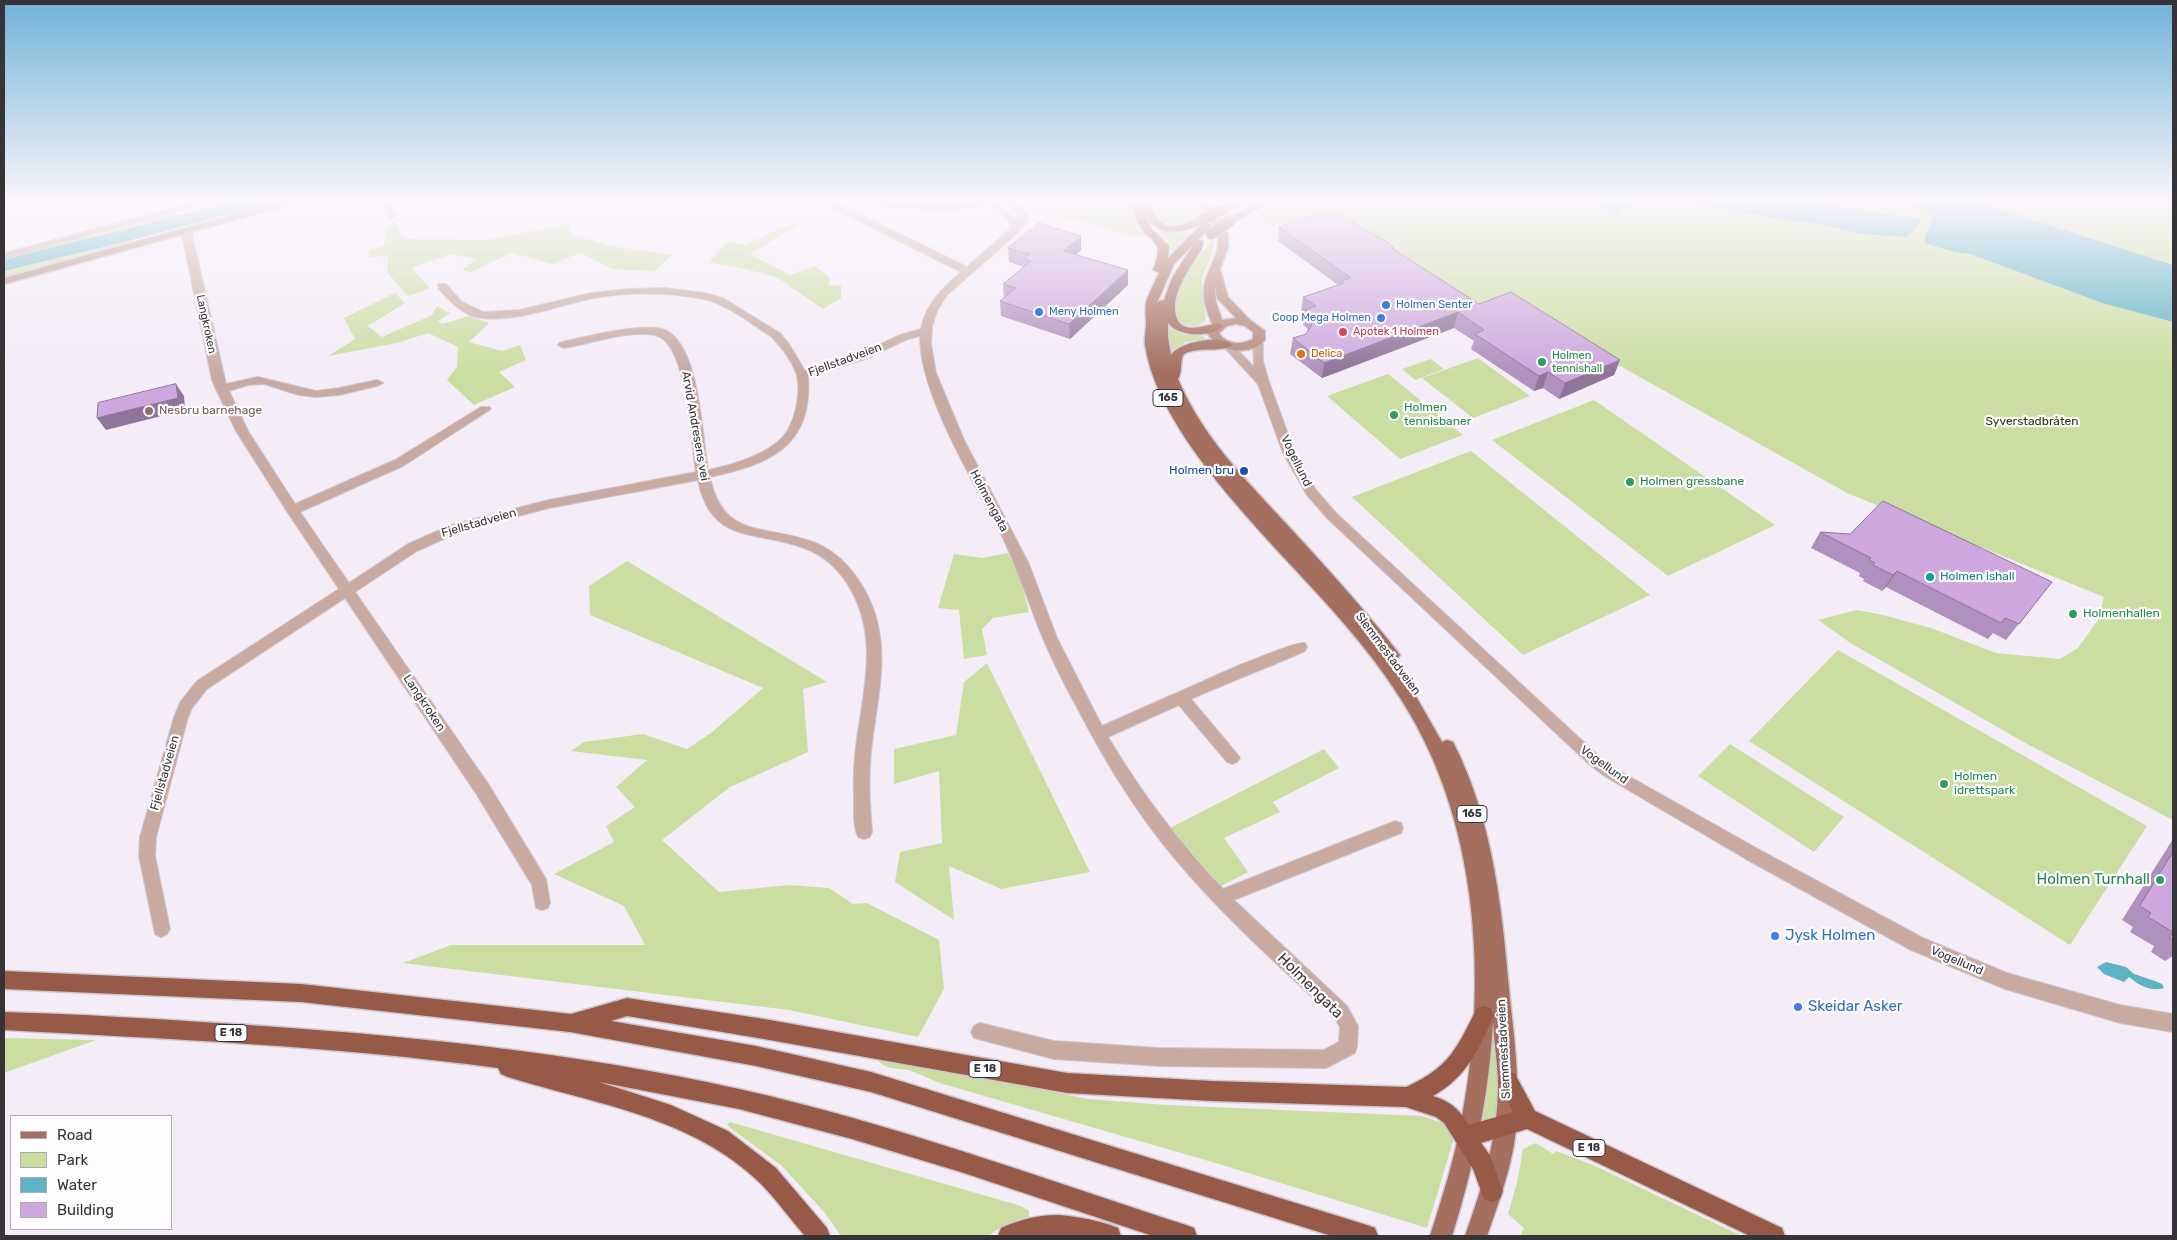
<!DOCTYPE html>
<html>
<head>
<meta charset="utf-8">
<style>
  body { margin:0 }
  #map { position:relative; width:2177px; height:1240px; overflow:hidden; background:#f4ecf7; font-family:Rubik,sans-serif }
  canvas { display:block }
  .frame { position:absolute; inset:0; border:5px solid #373438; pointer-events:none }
  .legend { position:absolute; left:10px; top:1115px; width:162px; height:115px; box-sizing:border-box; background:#fdfcfe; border:1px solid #aeacaf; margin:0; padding:6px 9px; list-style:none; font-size:15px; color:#373438 }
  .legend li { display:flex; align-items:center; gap:10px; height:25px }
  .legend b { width:25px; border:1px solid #aeacaf }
</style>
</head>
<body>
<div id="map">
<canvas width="2177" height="1240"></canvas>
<div class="frame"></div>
<ul class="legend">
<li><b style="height:6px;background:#a46f5f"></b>Road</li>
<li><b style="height:14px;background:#cbdea1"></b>Park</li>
<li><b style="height:14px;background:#5eb2c3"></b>Water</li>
<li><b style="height:14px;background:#cda7dd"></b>Building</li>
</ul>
</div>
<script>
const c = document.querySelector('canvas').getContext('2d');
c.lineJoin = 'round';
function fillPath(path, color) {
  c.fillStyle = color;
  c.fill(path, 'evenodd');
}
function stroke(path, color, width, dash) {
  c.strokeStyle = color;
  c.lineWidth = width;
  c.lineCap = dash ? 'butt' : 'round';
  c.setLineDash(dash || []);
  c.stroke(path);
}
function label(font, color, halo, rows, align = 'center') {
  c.font = font + ' Rubik,sans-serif';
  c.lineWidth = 4.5;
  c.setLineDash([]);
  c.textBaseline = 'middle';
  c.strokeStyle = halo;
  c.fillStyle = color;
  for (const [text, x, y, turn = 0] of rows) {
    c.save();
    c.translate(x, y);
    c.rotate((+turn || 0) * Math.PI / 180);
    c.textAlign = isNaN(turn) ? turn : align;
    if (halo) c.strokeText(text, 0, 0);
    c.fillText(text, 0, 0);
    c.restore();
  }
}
const green = new Path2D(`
  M 1025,200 L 1130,200 L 1138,226 L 1147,235 L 1130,235 L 1078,220 L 1029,213 L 1023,203 Z
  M 1153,200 L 1191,200 L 1202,214 C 1191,219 1171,233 1160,219 C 1156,213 1156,206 1153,200 Z
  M 1283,200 L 1602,200 L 1604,211 L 1618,213 L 1632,201 L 1639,200 L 1673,200 L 1778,219 L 1821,224 L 1844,208 L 1803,200 L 1904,200 L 1933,216 L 1929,226 L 1955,252 L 1970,254 L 2102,303 L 2173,322 L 2173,820 L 2029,745 L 1852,644 L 1818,620 L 1857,610 L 1883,615 L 1931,628 L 1996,653 L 2060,659 L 2078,648 L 2098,620 L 2104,597 L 1847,493 L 1595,352 L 1476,315 L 1314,216 L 1273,226 L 1255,214 Z
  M 1971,200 L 2173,200 L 2173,265 Z
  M 186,214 L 125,244 L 4,277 L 4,258 L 161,216 Z
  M 395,220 L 402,237 L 409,239 L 485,240 L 569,224 L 571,234 L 610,246 L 672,255 L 654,271 L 612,269 L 580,253 L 552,264 L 512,253 L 471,272 L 462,270 L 477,259 L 451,254 L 411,268 L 430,288 L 408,296 L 387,272 L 388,255 L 370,258 L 368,250 L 384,246 L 387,229 Z
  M 804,221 L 750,254 L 790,275 L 815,266 L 830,278 L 829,285 L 841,286 L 841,298 L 823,309 L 778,278 L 742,268 L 709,262 L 727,242 L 746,245 L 778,229 Z
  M 1158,230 L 1175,233 L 1191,232 L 1172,251 L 1166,238 Z
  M 1213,240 C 1216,254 1204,267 1202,281 C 1201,293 1205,308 1206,320 C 1201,325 1195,327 1188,325 C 1150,313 1200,255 1213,240 Z
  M 395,293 L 405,303 L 368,326 L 382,337 L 432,315 L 437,306 L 450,313 L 438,321 L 442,324 L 469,316 L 489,323 L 469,342 L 502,351 L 520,345 L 526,360 L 499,372 L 515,387 L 474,405 L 447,380 L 457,367 L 458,347 L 428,333 L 397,343 L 328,356 L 355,339 L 344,318 Z
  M 1166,327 L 1184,335 L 1203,336 L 1206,339 L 1186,342 L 1169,353 Z
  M 1478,358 L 1530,396 L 1473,418 L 1422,378 Z
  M 1431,359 L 1444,369 L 1415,380 L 1402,369 Z
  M 1388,374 L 1463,435 L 1400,459 L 1327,396 Z
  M 1594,400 L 1775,525 L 1668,576 L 1492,440 Z
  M 1471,451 L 1650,595 L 1523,655 L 1352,497 Z
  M 1008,553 L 1020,577 L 1029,612 L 993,618 L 982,629 L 987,655 L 964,659 L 959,610 L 938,608 L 954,554 L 982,558 Z
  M 627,561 L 827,682 L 803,689 L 808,752 L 730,787 L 662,840 L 719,892 L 789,885 L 829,888 L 853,904 L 867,903 L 939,940 L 944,989 L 918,1037 L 789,1010 L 403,963 L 451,945 L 645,945 L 624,906 L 554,874 L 614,842 L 606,826 L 635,807 L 616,787 L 647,760 L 571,751 L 584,742 L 643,734 L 687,749 L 711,733 L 763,688 L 590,615 L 589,586 Z
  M 1838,650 L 2147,826 L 2070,945 L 1749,741 Z
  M 987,663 L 1090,872 L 1001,889 L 949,866 L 954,920 L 895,882 L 900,852 L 942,843 L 939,771 L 894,784 L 894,749 L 956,735 L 964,682 Z
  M 1730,744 L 1844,817 L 1814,852 L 1698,776 Z
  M 1324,749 L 1339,768 L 1273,802 L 1280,812 L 1224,838 L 1248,872 L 1221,886 L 1170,828 Z
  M 1494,1028 L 1500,1063 L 1497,1122 L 1479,1126 L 1491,1055 L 1492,1030 Z
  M 4,1038 L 96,1040 L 4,1073 Z
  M 882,1058 L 1088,1099 L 1166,1105 L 1422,1116 L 1445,1124 L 1454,1138 L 1427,1228 L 1219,1164 L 943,1084 C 931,1080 920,1074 908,1070 C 898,1068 885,1070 878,1060 Z
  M 730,1122 L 1021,1206 L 1029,1211 L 1029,1217 C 1014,1220 1000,1226 989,1236 L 841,1236 L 825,1213 L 781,1165 L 730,1128 L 727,1124 Z
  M 1536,1143 L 1553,1154 L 1556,1151 L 1593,1165 L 1742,1236 L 1520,1236 L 1524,1228 L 1508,1214 L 1517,1183 L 1523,1149 Z`);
const water = new Path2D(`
  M 1602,200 L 1639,200 L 1632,201 L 1629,207 L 1623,208 L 1618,213 L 1604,211 Z
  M 1673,200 L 1803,200 L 1844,208 L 1921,219 L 1916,229 L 1906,237 L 1861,234 L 1821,224 L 1778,219 Z
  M 1904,200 L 1971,200 L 2173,265 L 2173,322 L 2102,303 L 1970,254 L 1955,252 L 1927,244 L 1924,241 L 1933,216 Z
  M 2106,962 L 2126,967 L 2134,974 L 2155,981 L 2162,984 L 2164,988 C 2151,992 2138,985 2129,977 L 2124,982 L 2104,974 L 2097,967 Z`);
const river = new Path2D(`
  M 238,200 L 270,200 L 267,204 L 136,239 L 4,271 L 4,259 L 127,229 Z`);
const street = new Path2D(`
  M 204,200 L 218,200 L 4,259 L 4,253 Z
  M 380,200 L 388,200 L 396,216 L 394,218 L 388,218 Z
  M 987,200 L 996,200 L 1017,221 L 1018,214 L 1005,200 L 1015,200 L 1028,214 L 1028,220 L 1013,237 L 948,294 L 938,309 L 932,326 L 931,344 L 936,373 L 964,440 L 1029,564 L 1057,638 L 1102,726 L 1242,664 C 1255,660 1296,641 1305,643 L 1307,647 L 1305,651 C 1267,668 1229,682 1191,699 L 1237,754 L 1240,758 L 1237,762 L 1232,764 L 1227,762 L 1179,705 L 1108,737 C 1141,792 1179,843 1223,889 L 1395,821 L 1401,823 L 1403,828 L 1401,833 L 1234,900 L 1347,1006 L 1358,1026 L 1357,1047 L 1355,1053 L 1326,1068 L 1159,1066 L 1054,1059 L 974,1038 L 971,1032 L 974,1026 L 980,1023 L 1054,1041 L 1159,1048 L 1324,1050 L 1339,1042 L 1340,1027 L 1335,1018 C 1280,967 1224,917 1176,860 C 1138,815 1107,765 1080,713 C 1065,686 1051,658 1039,629 C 1027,597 1016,565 1001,534 C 974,482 919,393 920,336 L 908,339 L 865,359 L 808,377 C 813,447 769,464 710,477 C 723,540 765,524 813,542 C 840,552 860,577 871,603 C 892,653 876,702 871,752 C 868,779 870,805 872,832 L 870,837 L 864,839 L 858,837 C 853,826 854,811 854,799 C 853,779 854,759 857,739 C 864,688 878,638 851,590 C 841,571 824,555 804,548 C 756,530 711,545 698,480 L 549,508 L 461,531 L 417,551 L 355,592 L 489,785 L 546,879 L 550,903 L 548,908 L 542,910 L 536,908 L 532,885 L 477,795 L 345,598 L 207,689 L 192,708 L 188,717 L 156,837 L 155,856 L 170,929 L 167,934 L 161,937 L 155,934 L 139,856 L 140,837 L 174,717 L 181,701 L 197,681 L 339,589 L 288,513 L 236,431 L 216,389 L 212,380 L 181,230 L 183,228 L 189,228 L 191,230 L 226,384 L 258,377 L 316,391 L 339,388 L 377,380 L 383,383 L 377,386 L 339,395 L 316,397 L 299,395 L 264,384 L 248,385 L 229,391 L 248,431 L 295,504 L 395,460 L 481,407 L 489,407 L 491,409 L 403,466 L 300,512 L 349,583 L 408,544 L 451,525 L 549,500 L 696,472 C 691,444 688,340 654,335 C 625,330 592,344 563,348 L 558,345 L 559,343 C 583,337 640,323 662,329 C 700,340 702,437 708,470 C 732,465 764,456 782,438 C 795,424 801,395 797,376 C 794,363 781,347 772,337 C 753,325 725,303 703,299 C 666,292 626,292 589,299 C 554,307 517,322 481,318 C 463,316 449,300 438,288 L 438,284 L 446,284 L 462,302 L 483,312 L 519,310 L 591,293 L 627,289 L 665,288 L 705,293 L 723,298 L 780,333 L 789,344 L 805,371 L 857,355 L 900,335 L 921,329 C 926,303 943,288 961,272 L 829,206 L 829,202 L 835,202 L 967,267 L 1011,228 L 1008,220 Z
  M 1258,338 L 1263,341 L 1263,361 L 1269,382 L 1295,453 L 1316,490 L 1336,513 L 1601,758 L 1616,769 L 1758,849 L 1923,938 L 2007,973 L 2120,1005 L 2173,1014 L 2173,1032 L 2120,1023 L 2005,989 L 1911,950 L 1746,859 L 1606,777 L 1591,766 L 1328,519 L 1307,495 L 1283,453 L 1258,384 L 1223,346 L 1228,343 L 1232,344 L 1254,367 L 1253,341 Z`);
const secondary = new Path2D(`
  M 286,200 L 301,200 L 300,202 L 4,284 L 4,278 Z
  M 850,200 L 945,203 L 1003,200 L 1002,202 C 953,214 904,208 855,203 Z
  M 1195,200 L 1205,200 L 1222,221 L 1228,235 L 1228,248 L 1220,269 L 1228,297 L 1250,320 L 1265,331 L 1265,340 C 1249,358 1219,351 1207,333 L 1213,326 C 1208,314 1202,300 1204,288 C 1206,269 1223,252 1217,232 C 1213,220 1203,210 1195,200 ZM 1215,287 L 1217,298 L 1236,318 L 1222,320 L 1216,302 ZM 1236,324 L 1245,326 L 1253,332 L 1253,339 C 1241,345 1227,345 1219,333 L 1227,326 Z`);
const primary = new Path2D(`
  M 1132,200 L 1151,200 C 1153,206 1154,214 1158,219 C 1170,236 1190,220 1204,216 L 1209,219 L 1205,222 L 1212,225 L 1198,240 L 1203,241 C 1206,252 1168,286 1176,316 C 1181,335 1204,326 1217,323 L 1223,326 C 1211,338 1179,337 1168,323 L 1168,337 L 1171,355 C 1180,342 1221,334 1232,345 C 1223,353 1197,346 1184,354 C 1179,362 1183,372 1178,379 C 1203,439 1249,483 1292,530 C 1328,569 1364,609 1397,651 L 1400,655 L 1397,659 L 1391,660 L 1414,693 L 1442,742 L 1447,740 L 1453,742 C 1494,822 1502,911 1510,999 C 1515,1045 1521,1092 1515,1138 C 1510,1172 1498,1204 1487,1236 L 1465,1236 C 1483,1186 1499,1133 1498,1080 C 1497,1060 1494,1041 1493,1022 C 1489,1096 1474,1166 1452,1236 L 1430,1236 C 1442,1198 1454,1161 1461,1122 C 1484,1005 1481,873 1434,762 C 1413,712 1382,668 1347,627 C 1284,552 1160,443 1145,345 C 1144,339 1146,331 1146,324 C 1146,317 1145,309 1146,302 C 1149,293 1155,282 1159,273 L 1153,270 C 1166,236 1151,247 1138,223 C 1134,216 1135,207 1132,200 ZM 1145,213 C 1156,239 1182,233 1202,224 L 1168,258 L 1169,246 L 1151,228 ZM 1193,245 L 1172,278 L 1164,300 L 1159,301 L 1157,303 L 1174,264 Z
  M 1238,200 L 1246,200 L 1247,202 L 1226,212 L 1218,212 L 1217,210 Z
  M 1261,200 L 1273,200 L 1235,222 L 1227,222 L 1226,220 Z`);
const highway = new Path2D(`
  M 4,971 L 301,984 L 571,1014 L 627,998 L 764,1019 L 1067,1073 L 1212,1081 L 1406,1087 C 1449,1068 1457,1048 1477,1008 L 1484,1006 L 1491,1008 L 1494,1015 C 1479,1049 1467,1077 1433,1096 C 1451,1102 1459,1109 1469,1125 L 1513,1112 L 1498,1081 L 1501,1074 L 1508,1071 L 1515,1074 L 1535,1111 L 1782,1228 L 1785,1236 L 1750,1236 L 1527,1129 L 1481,1143 L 1490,1155 L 1503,1191 L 1500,1199 L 1492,1202 L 1484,1199 L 1473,1169 L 1444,1123 L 1436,1117 L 1406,1107 L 1212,1101 L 1067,1093 L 764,1039 L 627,1016 L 611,1021 L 756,1046 L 871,1072 L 1367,1225 L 1375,1228 L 1378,1236 L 1332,1236 L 871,1092 L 756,1066 L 570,1032 L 301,1002 L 4,989 Z
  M 4,1012 C 80,1014 157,1019 234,1024 C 403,1035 573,1052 739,1089 C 891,1123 1038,1177 1186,1225 L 1194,1228 L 1197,1236 L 1153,1236 L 964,1173 L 852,1139 L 739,1109 L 599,1082 L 671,1105 L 728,1131 L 776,1168 L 827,1228 L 830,1236 L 805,1236 C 790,1219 777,1200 761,1184 C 693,1117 595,1104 508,1077 L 501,1074 L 498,1068 C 334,1046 169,1039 4,1030 Z
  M 1059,1215 C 1079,1217 1099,1220 1118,1228 L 1121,1236 L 998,1236 L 1001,1228 C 1021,1219 1038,1215 1059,1215 Z`);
const primaryBridge = new Path2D(`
  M 1204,219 L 1222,210
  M 1211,234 L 1231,220`);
const wall = new Path2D(`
  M 1279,227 L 1395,249 L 1394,250 L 1479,304 L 1620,360 L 1614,375 L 1559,399 L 1543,388 L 1534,391 L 1471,349 L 1474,341 L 1454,328 L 1322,378 L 1290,354 L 1293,338 L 1306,334 L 1308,329 L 1303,325 L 1304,314 L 1301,312 L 1303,297 L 1338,285 L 1278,241 Z
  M 1008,248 L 1081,250 L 1076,255 L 1128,285 L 1070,339 L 1001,316 L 1000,301 L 1004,298 L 1003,284 L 1024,267 L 1009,262 Z
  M 1820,532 L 2052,582 L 2006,640 L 1993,633 L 1988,639 L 1886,587 L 1882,591 L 1863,581 L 1864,579 L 1859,576 L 1860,573 L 1811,548 Z
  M 2173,839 L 2173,958 L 2171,957 L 2165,961 L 2151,952 L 2154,946 L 2130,932 L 2133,927 L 2122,920 Z`);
const shadedWall = new Path2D(`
  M 1081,236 L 1081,250 L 1063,265 L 1063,251 Z
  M 1128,270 L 1128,285 L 1070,339 L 1069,324 Z
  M 1458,312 L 1454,328 L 1322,378 L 1324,363 Z
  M 1620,360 L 1614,375 L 1559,399 L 1565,383 Z
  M 1548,372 L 1543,388 L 1534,391 L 1539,376 Z
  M 176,384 L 184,396 L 185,410 L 106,430 L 97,418 Z
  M 1897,571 L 1886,587 L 1882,591 L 1893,575 Z`);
const building = new Path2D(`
  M 1331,210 L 1387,242 L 1395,249 L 1393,249 L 1479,304 L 1511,292 L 1620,360 L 1565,383 L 1548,372 L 1539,376 L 1475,334 L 1484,330 L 1458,312 L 1324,363 L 1293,338 L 1306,334 L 1316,318 L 1305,310 L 1316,306 L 1303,297 L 1344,283 L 1341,281 L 1351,278 L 1279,227 Z
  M 1039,223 L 1081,236 L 1063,251 L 1128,270 L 1069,324 L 1000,301 L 1016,288 L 1003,284 L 1031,261 L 1024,259 L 1030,254 L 1008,248 Z
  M 176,384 L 178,398 L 97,418 L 98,403 Z
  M 1883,501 L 2052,582 L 2019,624 L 2005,618 L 2001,623 L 1897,571 L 1893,575 L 1873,565 L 1875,563 L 1869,560 L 1871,558 L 1820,532 L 1850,534 Z
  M 2173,852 L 2173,940 L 2169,938 L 2173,932 L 2148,917 L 2151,913 L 2140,906 Z`);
const markers = [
  [1386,305,5,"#3f7fe0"],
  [1039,312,5,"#3f7fe0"],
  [1381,318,5,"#3f7fe0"],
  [1343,332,5,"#e0444e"],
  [1301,354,5,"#e8710a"],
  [1542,362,5,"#2e9e5b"],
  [149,411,5,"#8d6e63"],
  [1394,415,5,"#2e9e5b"],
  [1244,471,5,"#1a4fb4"],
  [1630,482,5,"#2e9e5b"],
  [1930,577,5,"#0f9aa8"],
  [2073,614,5,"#2e9e5b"],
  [1944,784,5,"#2e9e5b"],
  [2160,880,5,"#2e9e5b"],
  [1775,936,5,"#3f7fe0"],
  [1798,1007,5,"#3f7fe0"]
];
const farShopnames = [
  ["Holmen Senter",1396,305],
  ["Meny Holmen",1049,312],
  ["Coop Mega Holmen",1371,318,"right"]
];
const farStreetnames = [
  ["Langkroken",206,324,78]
];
const farHealthnames = [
  ["Apotek 1 Holmen",1353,332]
];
const farFoodnames = [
  ["Delica",1311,354]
];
const farLeisurenames = [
  ["Holmen",1552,356],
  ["tennishall",1552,369]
];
const shields = [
  [1168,398,30],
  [1472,814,30],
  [231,1033,32],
  [985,1069,32],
  [1589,1148,32]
];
const shieldNames = [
  ["165",1168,398],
  ["165",1472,814],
  ["E 18",231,1033],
  ["E 18",985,1069],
  ["E 18",1589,1148]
];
const streetNames = [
  ["Fjellstadveien",845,360,-20],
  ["Arvid Andresens vei",695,426,80],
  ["Vogellund",1296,461,64],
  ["Holmengata",989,501,62],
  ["Fjellstadveien",479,523,-16],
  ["Slemmestadveien",1388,654,53],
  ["Langkroken",424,703,56],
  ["Vogellund",1604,765,36],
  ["Fjellstadveien",165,773,-74],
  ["Vogellund",1957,961,23],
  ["Slemmestadveien",1504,1049,-93]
];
const leisureNames = [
  ["Holmen",1404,408],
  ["tennisbaner",1404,422],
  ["Holmen gressbane",1640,482],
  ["Holmenhallen",2083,614],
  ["Holmen",1954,777],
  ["idrettspark",1954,791]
];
const educationNames = [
  ["Nesbru barnehage",159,411]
];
const parkNames = [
  ["Syverstadbråten",2032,422]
];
const transitNames = [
  ["Holmen bru",1234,471]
];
const cultureNames = [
  ["Holmen ishall",1940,577]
];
const nearLeisurenames = [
  ["Holmen Turnhall",2150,880]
];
const nearShopnames = [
  ["Jysk Holmen",1785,936],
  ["Skeidar Asker",1808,1007]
];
const nearStreetnames = [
  ["Holmengata",1310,986,45]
];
fillPath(green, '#cbdea1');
fillPath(water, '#5eb2c3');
fillPath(river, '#5eb2c3');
stroke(street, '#cec7d1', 2);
stroke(secondary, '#cec7d1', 3);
stroke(primary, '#cec7d1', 3);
stroke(highway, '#cec7d1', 3);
fillPath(street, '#c9aaa1');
fillPath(secondary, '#b4887a');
fillPath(primary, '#a46f5f');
fillPath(highway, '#965a47');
stroke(primaryBridge, '#cec7d1', 13, []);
stroke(primaryBridge, '#a46f5f', 11);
fillPath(wall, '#b090be');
fillPath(shadedWall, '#90759b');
fillPath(building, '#cda7dd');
stroke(building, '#90759b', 1);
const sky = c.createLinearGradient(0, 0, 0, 373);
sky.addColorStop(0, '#71b3d9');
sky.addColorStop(0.54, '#faf6fb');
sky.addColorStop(1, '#faf6fb00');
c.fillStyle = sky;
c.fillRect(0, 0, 2177, 373);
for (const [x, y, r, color] of markers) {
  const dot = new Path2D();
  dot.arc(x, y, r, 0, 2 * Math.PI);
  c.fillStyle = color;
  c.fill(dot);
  stroke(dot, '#fdfcfe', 2);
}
label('11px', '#366cbe', '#fdfcfe', farShopnames, 'left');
label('11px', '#373438', '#fdfcfe', farStreetnames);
label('11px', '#be3a42', '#fdfcfe', farHealthnames, 'left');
label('11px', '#c56008', '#fdfcfe', farFoodnames, 'left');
label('11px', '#27864d', '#fdfcfe', farLeisurenames, 'left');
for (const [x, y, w] of shields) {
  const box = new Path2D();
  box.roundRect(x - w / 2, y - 8.5, w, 17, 4);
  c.fillStyle = '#fdfcfe';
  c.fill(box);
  stroke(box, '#373438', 1);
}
label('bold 11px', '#373438', null, shieldNames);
label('12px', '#373438', '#fdfcfe', streetNames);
label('12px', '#27864d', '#fdfcfe', leisureNames, 'left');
label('12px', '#785e54', '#fdfcfe', educationNames, 'left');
label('12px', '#2b3707', '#fdfcfe', parkNames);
label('12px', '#164399', '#fdfcfe', transitNames, 'right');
label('12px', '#0d838f', '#fdfcfe', cultureNames, 'left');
label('15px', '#27864d', '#fdfcfe', nearLeisurenames, 'right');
label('15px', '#366cbe', '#fdfcfe', nearShopnames, 'left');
label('15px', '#373438', '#fdfcfe', nearStreetnames);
</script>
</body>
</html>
